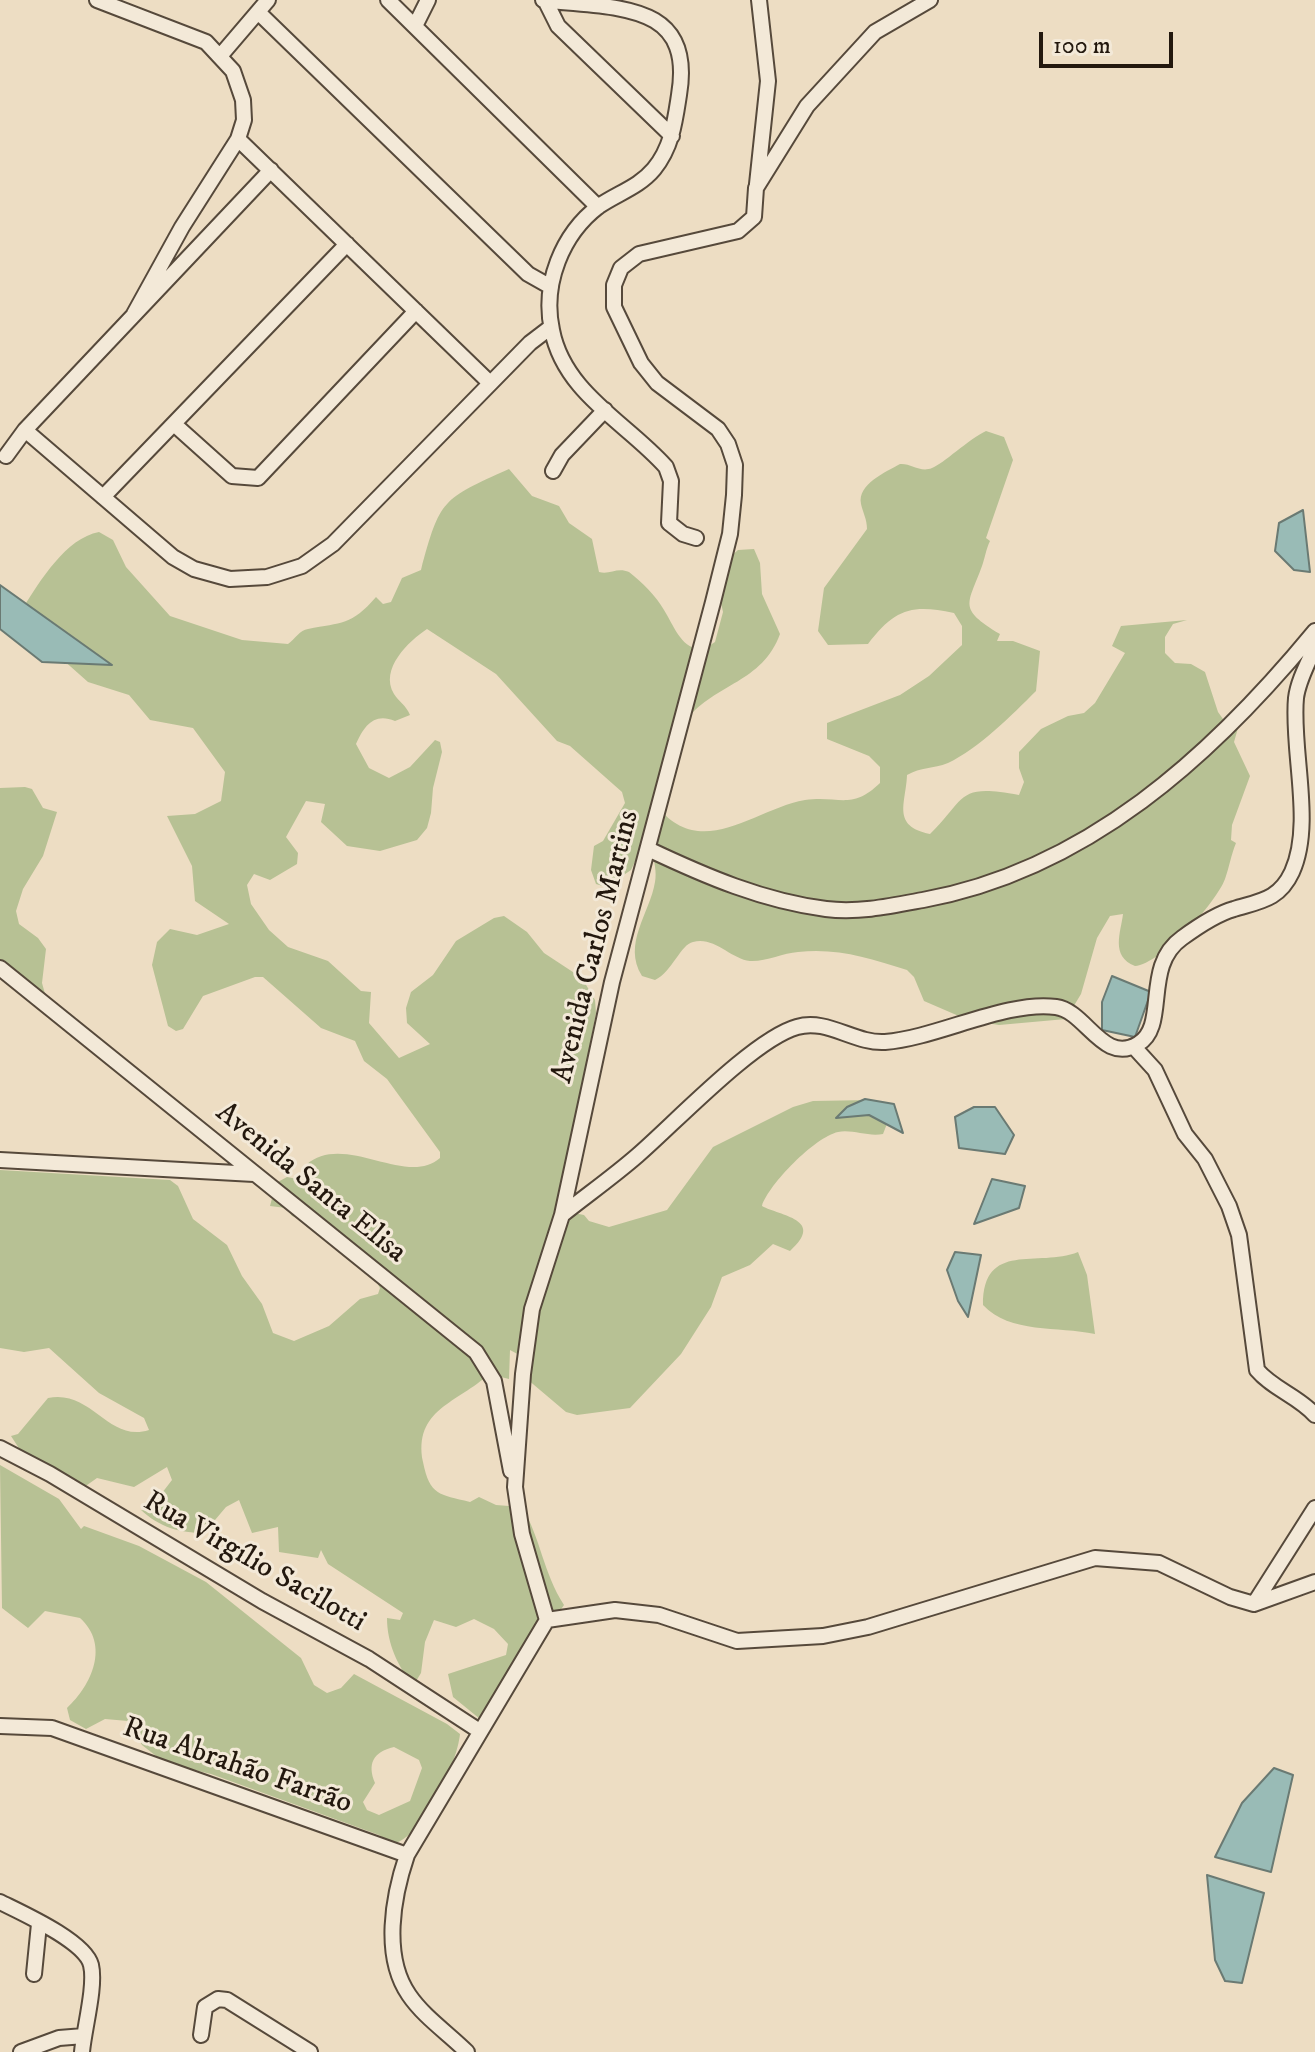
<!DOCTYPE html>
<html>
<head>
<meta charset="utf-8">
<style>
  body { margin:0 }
  #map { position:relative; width:1315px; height:2052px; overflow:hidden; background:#edddc3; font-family:"IM FELL DW Pica",serif }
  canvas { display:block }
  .scale { position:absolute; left:1039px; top:32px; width:134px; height:36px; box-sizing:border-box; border:4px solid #23180e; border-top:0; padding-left:10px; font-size:24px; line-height:28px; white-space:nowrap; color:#23180e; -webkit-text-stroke:6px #f3e9d8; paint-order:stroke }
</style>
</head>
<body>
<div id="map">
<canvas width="1315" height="2052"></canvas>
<div class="scale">100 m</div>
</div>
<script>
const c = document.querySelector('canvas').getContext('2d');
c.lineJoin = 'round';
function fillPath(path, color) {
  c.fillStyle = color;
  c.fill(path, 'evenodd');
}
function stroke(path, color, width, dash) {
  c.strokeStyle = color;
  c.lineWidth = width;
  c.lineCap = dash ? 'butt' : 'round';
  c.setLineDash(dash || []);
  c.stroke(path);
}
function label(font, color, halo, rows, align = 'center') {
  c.font = font + ' "IM FELL DW Pica",serif';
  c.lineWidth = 6;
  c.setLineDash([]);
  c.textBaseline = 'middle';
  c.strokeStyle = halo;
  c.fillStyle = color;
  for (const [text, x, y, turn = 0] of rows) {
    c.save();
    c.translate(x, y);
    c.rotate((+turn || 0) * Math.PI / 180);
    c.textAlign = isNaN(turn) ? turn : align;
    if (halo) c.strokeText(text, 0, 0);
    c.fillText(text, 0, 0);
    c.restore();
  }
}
const green = new Path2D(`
  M 986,431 L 1004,437 L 1013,460 L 986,538 L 990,541 C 986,549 985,558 982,566 C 968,605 957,608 1000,634 L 997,641 L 1013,641 L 1040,651 L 1036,691 C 1012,715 978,749 948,763 C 933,769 921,767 907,775 C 906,803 891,826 930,834 C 967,798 956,783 1019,795 L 1024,782 L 1019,768 L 1019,752 L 1041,729 L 1068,716 L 1084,713 L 1095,703 L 1125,653 L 1112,646 L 1121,626 L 1187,620 L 1173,624 L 1165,637 L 1165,653 L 1175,663 L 1191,664 L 1205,672 L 1218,712 L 1228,726 L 1238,728 L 1234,742 L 1250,776 L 1232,825 L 1231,840 L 1236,843 C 1231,855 1229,868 1225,879 C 1216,903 1161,964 1135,966 C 1110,956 1121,932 1123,914 L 1110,916 L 1097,938 L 1081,994 L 1066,1019 L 999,1025 L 968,1020 L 924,1001 L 914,977 L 907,970 C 868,958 839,948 798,952 C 783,953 765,962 750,961 C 731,959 714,936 693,942 C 681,944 672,972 655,980 L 642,976 C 622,944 650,913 655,882 C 657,872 654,861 652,850 L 643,845 L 631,870 L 606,887 L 596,884 L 591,870 L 594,846 L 603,841 L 625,803 L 622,792 L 570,746 L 557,741 L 496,674 L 427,629 C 409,641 379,669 394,694 C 399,702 406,705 410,715 L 395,721 C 374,712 364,726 356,744 L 369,768 L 389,778 L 410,767 L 435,740 L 440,742 L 442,752 L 433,788 L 431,813 L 427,828 L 417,840 L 380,851 L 347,846 L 321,822 L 325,804 L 306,801 L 286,837 L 298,853 L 297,864 L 270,880 L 254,874 L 247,885 L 251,904 L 269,930 L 288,947 L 328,961 L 361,991 L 371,992 L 369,1023 L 399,1058 L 430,1044 L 407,1023 L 406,1008 L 411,992 L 433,975 L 456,941 L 494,918 L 504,916 L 527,932 L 544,953 L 582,978 L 595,1000 L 596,1013 L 558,1210 L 584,1215 L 589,1221 L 609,1227 L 667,1210 L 713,1147 L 793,1107 L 813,1101 L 871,1100 L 890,1116 L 883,1134 C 868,1137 852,1129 838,1132 C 815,1137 769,1184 762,1206 C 780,1216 826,1219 790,1251 L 773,1244 L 750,1265 L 722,1277 L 711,1307 L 681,1354 L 630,1408 L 577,1415 L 566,1412 L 527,1379 L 523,1357 L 510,1350 L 509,1379 L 489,1374 C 458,1403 413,1409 423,1462 C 430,1496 439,1494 470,1502 L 479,1497 L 496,1505 L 522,1507 C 541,1539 543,1572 564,1605 L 493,1706 L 480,1719 L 453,1697 L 448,1674 L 506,1655 L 508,1644 L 494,1629 L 474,1619 L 456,1627 L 434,1620 L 425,1642 L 421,1673 L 413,1686 C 398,1666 387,1644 387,1618 L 400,1620 L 403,1613 L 328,1564 L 321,1550 L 318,1558 L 279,1552 L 278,1527 L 252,1533 L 239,1500 L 226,1507 L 204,1533 C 180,1533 159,1527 141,1510 L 148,1511 L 172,1480 L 167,1467 L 134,1487 L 97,1478 L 80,1490 L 24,1456 L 11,1436 L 18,1434 L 48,1398 C 92,1389 108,1443 149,1430 L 144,1418 L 99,1393 L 49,1348 L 24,1352 L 0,1348 L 0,1170 L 170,1180 L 178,1186 L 193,1219 L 227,1245 L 242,1276 L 262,1304 L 273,1333 L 294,1341 L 329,1326 L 360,1299 L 378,1294 L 380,1288 L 373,1276 L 348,1259 L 310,1223 L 292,1216 L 286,1208 L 270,1206 L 276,1183 L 287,1177 L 307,1181 L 306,1165 C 344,1131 406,1188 440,1158 L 440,1152 L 387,1079 L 364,1061 L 355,1041 L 321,1028 L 263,977 L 255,977 L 203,996 L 183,1029 L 176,1031 L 168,1026 L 152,965 L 157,942 L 170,929 L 197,935 L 229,924 L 195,901 L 192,866 L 167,816 L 195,814 L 221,801 L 225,772 L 193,728 L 150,720 L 129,695 L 88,682 L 44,643 L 23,608 C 40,581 66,538 99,532 L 113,540 L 126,567 L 170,616 L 242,640 L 288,644 C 295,639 300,630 308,629 C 342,622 351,626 376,597 L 383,604 L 391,602 L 402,578 L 421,570 C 440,499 442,499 509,469 L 532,496 L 559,506 L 569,523 L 592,539 L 599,572 C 610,575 617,567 629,572 C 642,582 656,596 664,610 C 675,627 686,663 715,642 L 723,612 L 714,571 L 738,550 L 754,549 L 760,563 L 762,594 L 780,634 C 762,683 716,683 687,719 C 674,736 665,784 657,806 C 701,862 754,809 805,800 C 839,795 851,811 880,783 L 880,767 L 869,756 L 827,739 L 827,723 L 900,695 L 929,676 L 962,645 L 962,626 L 954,613 C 911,604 895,609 868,644 L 828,645 L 818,631 L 824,588 L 867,529 C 867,519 863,513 861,504 C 857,484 886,472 900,464 C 911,463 920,473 932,468 C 943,464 969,439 986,431 Z
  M 25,787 L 32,789 L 43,808 L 57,812 L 43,856 L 23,889 L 16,911 L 19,924 L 38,938 L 46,949 L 42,983 L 47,1001 L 8,985 L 0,978 L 0,788 Z
  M 1078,1252 L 1087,1275 L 1095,1334 C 1058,1326 1010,1334 983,1305 C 983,1240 1038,1268 1078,1252 Z
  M 0,1465 L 59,1499 L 81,1529 L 84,1526 L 139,1546 L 206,1582 L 301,1658 L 314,1685 L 327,1693 L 341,1688 L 354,1674 L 447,1724 L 460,1734 C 457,1764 424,1836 393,1844 L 379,1835 L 211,1774 L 165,1763 L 142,1745 L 128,1721 L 105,1719 L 86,1729 L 70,1720 L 67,1708 C 92,1685 110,1645 80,1618 L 45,1611 L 28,1628 L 2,1608 ZM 394,1747 L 419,1760 L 422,1768 L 410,1801 L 379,1815 L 367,1810 L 363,1802 L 375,1783 C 367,1764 373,1752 394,1747 Z`);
const water = new Path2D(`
  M 1303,510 L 1310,572 L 1294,570 L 1275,551 L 1279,523 Z
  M 0,585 L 112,665 L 42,662 L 0,629 Z
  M 1112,976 L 1151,992 L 1135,1037 L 1102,1030 L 1102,1002 Z
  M 865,1099 L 894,1104 L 903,1133 L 869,1115 L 836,1118 L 847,1107 Z
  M 974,1107 L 995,1107 L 1014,1135 L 1005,1154 L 959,1148 L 955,1117 Z
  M 992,1179 L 1025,1186 L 1019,1208 L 974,1224 Z
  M 955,1252 L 981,1255 L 968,1317 L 958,1301 L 947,1270 Z
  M 1274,1768 L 1293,1775 L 1271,1872 L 1215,1857 L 1242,1803 Z
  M 1207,1875 L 1264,1893 L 1242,1983 L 1225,1981 L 1215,1960 Z`);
const minor = new Path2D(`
  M 97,0 L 206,42 L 233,71 L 243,100 L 244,120 L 238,139 L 182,227 L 134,314
  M 388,0 L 598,207
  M 543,0 C 614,9 695,0 679,95 C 675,121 672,147 654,169 C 639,187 618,193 599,206 C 562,234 542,284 552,330 C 564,393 627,423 666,467 L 671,481 L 669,523 L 683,534 L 696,538
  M 545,0 L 558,26 L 672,136
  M 258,12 L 528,274 L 551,287
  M 415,26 L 428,0
  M 221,55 L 268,0
  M 238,139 L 490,383
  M 757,184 L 768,81 L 759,0
  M 174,424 L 232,476 L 258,478 L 416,311
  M 25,430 L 173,557 L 194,569 L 230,579 L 267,577 L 302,566 L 333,544 L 530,343 L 551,327
  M 6,456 L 25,430 L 271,170
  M 553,471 L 562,455 L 605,410
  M 103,497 L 347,244
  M 648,849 C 705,876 763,901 826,909 C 859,913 891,906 923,900 C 1087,870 1212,756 1315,631
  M 0,968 L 476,1352 L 494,1381 L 511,1471
  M 1134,1047 L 1155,1070 L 1185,1134 L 1205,1159 L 1229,1206 L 1239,1235 L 1257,1370 C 1273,1389 1298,1396 1315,1415
  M 0,1160 L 254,1174
  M 562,1215 C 587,1195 614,1176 638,1155 C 675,1123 754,1039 797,1027 C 827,1018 855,1044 885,1042 C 937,1038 1007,1000 1056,1007 C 1086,1011 1103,1065 1138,1044 C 1169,1026 1142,966 1182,938 C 1197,927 1216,914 1234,909 C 1260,901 1279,900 1292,872 C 1314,824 1291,750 1296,698 C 1298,681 1308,663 1315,647
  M 0,1448 L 50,1474 L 262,1601 L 369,1659 L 478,1730
  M 1254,1604 L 1315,1508
  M 547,1620 L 615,1610 L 659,1615 L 737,1641 L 823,1636 L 868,1627 L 1095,1558 L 1159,1563 L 1230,1597 L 1254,1604 L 1315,1582
  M 0,1726 L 52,1728 L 407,1855
  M 0,1902 C 22,1913 85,1941 91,1965 C 96,1986 84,2029 82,2052
  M 34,1974 L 39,1924
  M 201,2035 L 205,2007 L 218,1999 L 227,2000 L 310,2052
  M 21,2052 L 59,2038 L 84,2036
  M 467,2052 C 448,2033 424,2017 409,1995 C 382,1956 393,1896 407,1855 L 547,1620 L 522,1534 L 515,1487 L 523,1374 L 532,1309 L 562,1215 L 612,982 L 713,602 L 730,534 L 734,495 L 735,465 L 728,444 L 718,429 L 657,383 L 641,363 L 614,307 L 614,285 L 621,268 L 639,254 L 738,231 L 754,217 L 756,188 L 807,106 L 875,32 L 930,0`);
const streetNames = [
  ["Avenida Carlos Martins",597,947,-76],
  ["Avenida Santa Elisa",310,1184,39],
  ["Rua Virgílio Sacilotti",254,1563,30],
  ["Rua Abrahão Farrão",237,1767,19]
];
fillPath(green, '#b7c194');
fillPath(water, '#99bbb6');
stroke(water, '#6a7a73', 2);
stroke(minor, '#56493b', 18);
stroke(minor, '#f3e9d8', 14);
label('30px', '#23180e', '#f3e9d8', streetNames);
</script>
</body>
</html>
